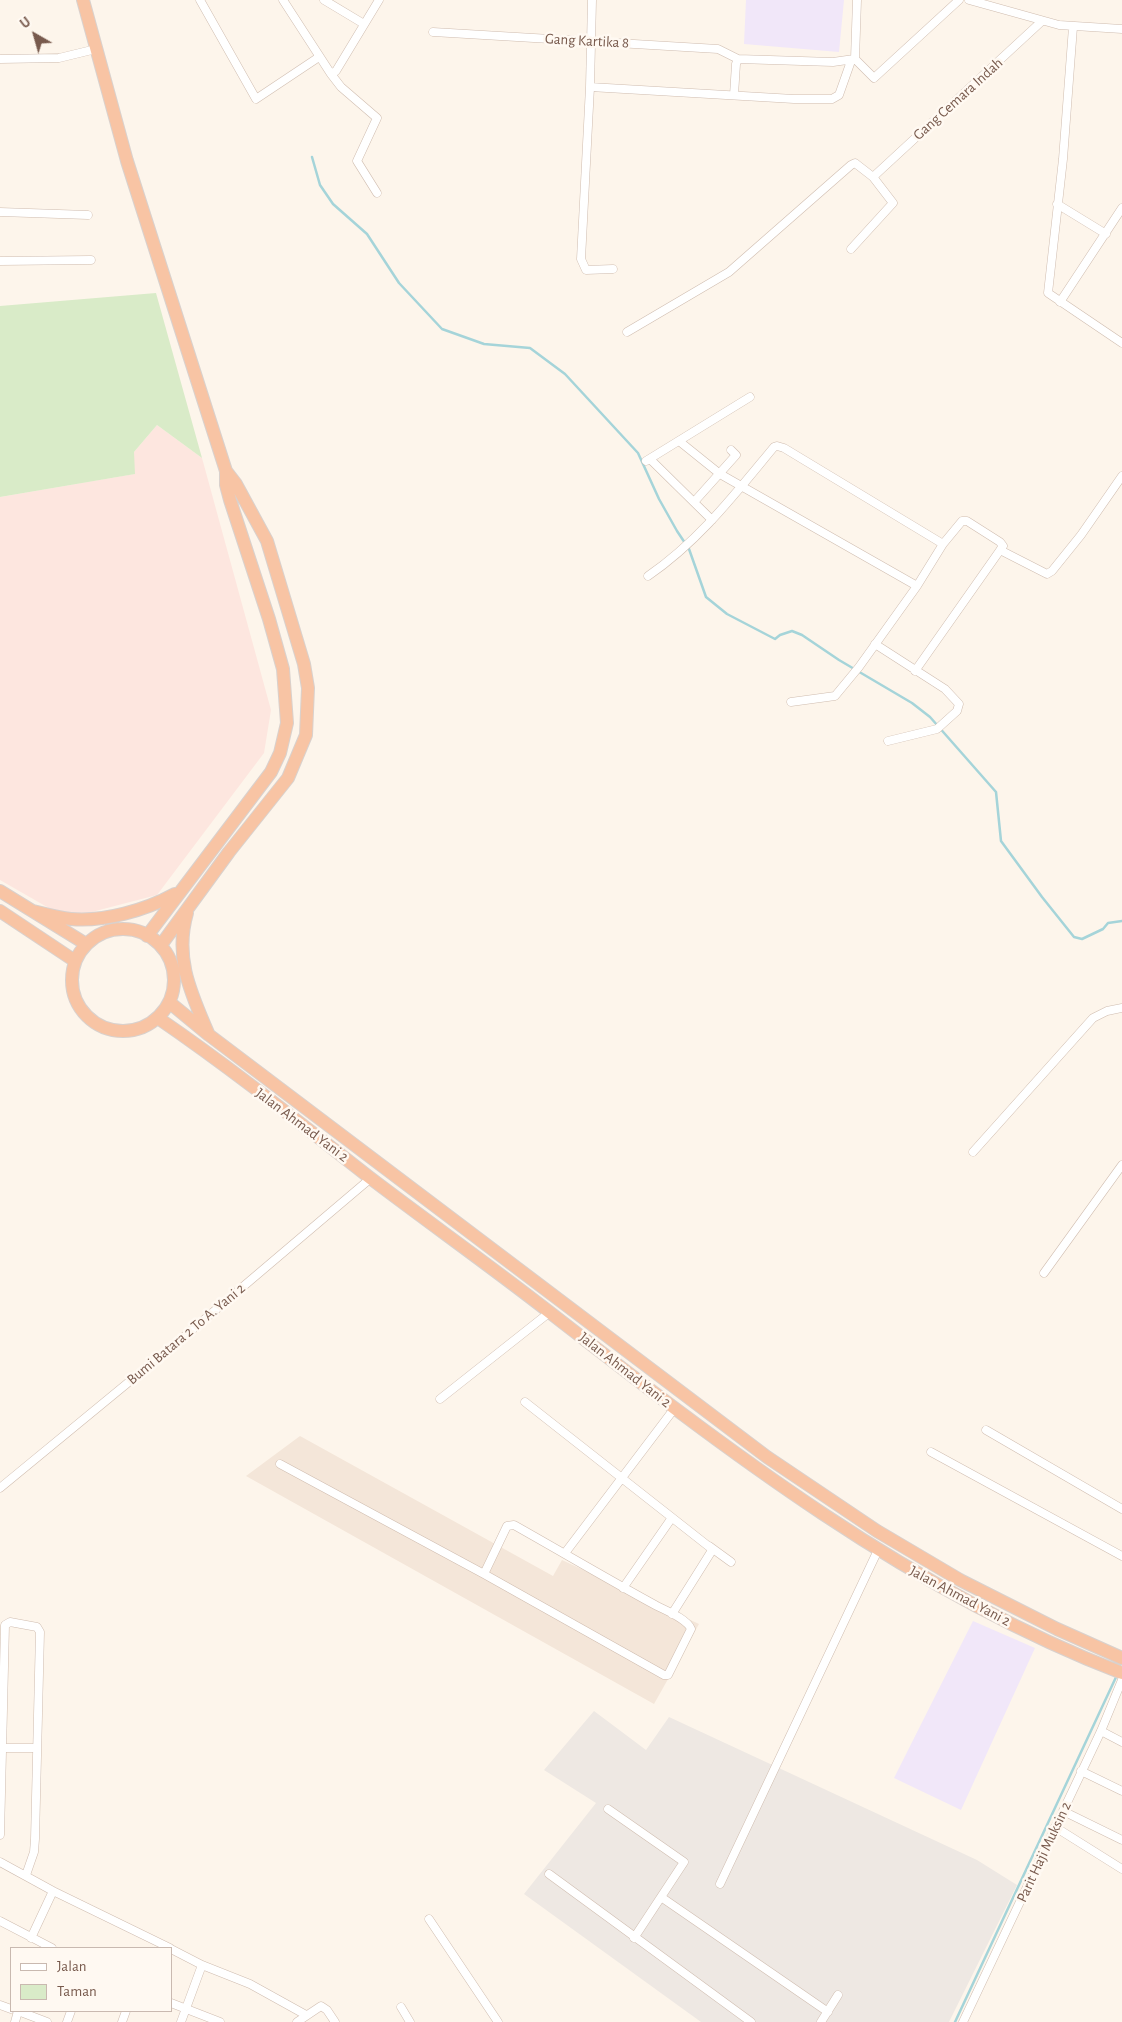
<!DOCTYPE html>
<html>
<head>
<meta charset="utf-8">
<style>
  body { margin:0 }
  #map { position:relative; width:1122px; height:2022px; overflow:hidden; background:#fdf5eb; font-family:"Alegreya Sans",sans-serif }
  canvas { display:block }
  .legend { position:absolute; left:10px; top:1947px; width:162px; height:65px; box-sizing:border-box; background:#fff9f2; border:1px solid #c9b9b0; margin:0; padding:6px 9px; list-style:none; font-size:15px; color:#785a4d }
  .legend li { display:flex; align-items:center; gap:10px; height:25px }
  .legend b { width:25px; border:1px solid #c9b9b0 }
  .north { position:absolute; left:10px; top:10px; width:50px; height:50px; -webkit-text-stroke:4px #fff9f2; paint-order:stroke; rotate:322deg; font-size:14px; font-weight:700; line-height:20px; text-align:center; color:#785a4d }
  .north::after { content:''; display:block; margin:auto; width:18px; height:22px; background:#785a4d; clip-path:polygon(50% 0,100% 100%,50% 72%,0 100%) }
</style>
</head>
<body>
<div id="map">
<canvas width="1122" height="2022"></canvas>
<ul class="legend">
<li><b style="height:6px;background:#fff"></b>Jalan</li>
<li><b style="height:14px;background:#d9ebc8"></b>Taman</li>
</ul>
<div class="north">U</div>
</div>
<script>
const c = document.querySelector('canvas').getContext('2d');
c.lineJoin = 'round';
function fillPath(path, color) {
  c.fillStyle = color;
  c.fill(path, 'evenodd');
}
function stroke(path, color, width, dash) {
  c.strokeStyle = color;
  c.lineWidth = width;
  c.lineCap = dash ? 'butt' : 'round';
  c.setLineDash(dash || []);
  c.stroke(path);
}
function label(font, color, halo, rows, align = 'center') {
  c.font = font + ' "Alegreya Sans",sans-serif';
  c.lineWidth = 5;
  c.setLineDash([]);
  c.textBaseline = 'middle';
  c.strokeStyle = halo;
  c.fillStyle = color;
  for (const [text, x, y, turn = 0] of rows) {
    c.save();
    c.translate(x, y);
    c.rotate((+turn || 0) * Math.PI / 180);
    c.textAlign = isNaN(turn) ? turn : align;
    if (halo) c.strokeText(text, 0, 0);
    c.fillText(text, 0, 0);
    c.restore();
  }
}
const residential = new Path2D(`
  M 300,1436 L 553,1576 L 562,1560 L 699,1624 L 654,1704 L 246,1476 Z`);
const commercial = new Path2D(`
  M 157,425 L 202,458 L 271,710 L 264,753 L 157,895 L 84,914 L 61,915 L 0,880 L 0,497 L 134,474 L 134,452 Z`);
const industrial = new Path2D(`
  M 594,1711 L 646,1750 L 669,1717 L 977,1860 L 1017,1885 L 949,2022 L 701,2022 L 524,1894 L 596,1803 L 544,1770 Z`);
const education = new Path2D(`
  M 746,0 L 844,0 L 839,52 L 744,44 Z
  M 973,1621 L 1035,1648 L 961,1810 L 894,1778 Z`);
const green = new Path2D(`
  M 156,293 L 202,458 L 157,425 L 134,452 L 135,474 L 0,497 L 0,306 Z`);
const stream = new Path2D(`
  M 312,157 L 320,185 L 333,204 L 367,234 L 399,283 L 442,329 L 484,344 L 530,348 L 565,374 L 638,453 L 659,499 L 677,531 L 689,549 L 706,597 L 727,614 L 775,639 L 780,635 L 792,631 L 802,635 L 839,660 L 912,703 L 930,717 L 996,792 L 1001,841 L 1042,897 L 1074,937 L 1082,939 L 1103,929 L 1108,923 L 1122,921
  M 955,2022 L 1117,1675`);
const minor = new Path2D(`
  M 200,0 L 256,99 L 319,57
  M 283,0 L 331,74 L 336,71 L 379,0
  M 324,0 L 364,24
  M 592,0 L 590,87 L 794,99 L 832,99 L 839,95 L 851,61
  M 857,0 L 855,59 L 874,78 L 959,0
  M 969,0 L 1059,25 L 1122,29
  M 1073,27 L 1063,159 L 1048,293 L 1122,343
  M 433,32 L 718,49 L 738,59
  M 0,59 L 59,58 L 96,49
  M 331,74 L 341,87 L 377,118 L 357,161 L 377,193
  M 590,87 L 581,259 L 586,270 L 613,269
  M 734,95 L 736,64 L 738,59 L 833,62 L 854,59
  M 873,177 L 1042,21
  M 1057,204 L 1106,234
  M 0,212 L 88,215
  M 0,261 L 91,260
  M 1060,302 L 1122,208
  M 627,332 L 729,272 L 851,165 L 855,163 L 873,177 L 893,203 L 851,249
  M 679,441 L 720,474 L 917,586
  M 650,459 L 712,520
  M 646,461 L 750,397
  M 694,502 L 736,455 L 731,450
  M 1000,550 L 1047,574 L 1052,571 L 1081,535 L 1122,476
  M 648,576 C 699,541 735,494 774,447 L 777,446 L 784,448 L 943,544
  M 875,644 L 945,689 L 959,704 L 957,711 L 937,729 L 888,741
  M 791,702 L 835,696 L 859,667 L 917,586 L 943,544 L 962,521 L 967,521 L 1000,542 L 1003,546 L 915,671
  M 973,1152 L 1093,1018 L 1107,1011 L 1122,1008
  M 1044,1273 L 1122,1165
  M 440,1399 L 550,1312
  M 525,1402 L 712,1549 L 711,1552 L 672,1614
  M 986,1430 L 1122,1509
  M 931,1452 L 1122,1556
  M 280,1464 L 484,1574 L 664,1675 L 668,1675 L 691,1629 C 687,1619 667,1611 657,1606 C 609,1580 562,1552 514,1525 L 507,1526 L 484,1574
  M 0,1488 L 186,1335 L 371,1178
  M 709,1546 L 731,1562
  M 565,1553 L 674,1409
  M 623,1588 L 671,1519
  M 1101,1731 L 1122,1742
  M 2,1748 L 36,1748
  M 1081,1771 L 1122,1791
  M 608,1809 L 684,1862 L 634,1938
  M 1063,1811 L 1122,1840
  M 1055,1827 L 1122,1869
  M 0,1835 L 5,1625 L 10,1622 L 37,1627 L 40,1632 L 35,1839 L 34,1852 L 26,1875
  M 0,1862 L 53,1891 L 170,1948
  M 549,1874 L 751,2022
  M 720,1884 L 878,1550
  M 661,1897 L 828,2012
  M 429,1919 L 498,2022
  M 0,1921 L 52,1948
  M 31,1938 L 53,1891
  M 171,1949 L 202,1965 L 250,1984 L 306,2015
  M 171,2003 L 220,2022
  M 0,2005 L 11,2009
  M 401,2007 L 410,2022
  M 18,2011 L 47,2022
  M 15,2022 L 18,2011
  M 67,2022 L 71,2011
  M 122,2022 L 126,2011
  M 181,2022 L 202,1965
  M 297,2022 L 321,2006 L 327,2010 L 335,2022
  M 821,2022 L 838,1995
  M 963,2022 L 1101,1731 L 1122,1680`);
const trunk = new Path2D(`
  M 83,0 L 127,161 L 226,471 L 236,484 L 267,541 L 304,664 L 308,688 L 306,735 L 288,778 L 229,852 L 161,945
  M 0,891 L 86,944
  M 0,911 L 75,961
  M 33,911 C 45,914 58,918 71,919 C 104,922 146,910 175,894
  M 187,913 C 174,958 191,993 208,1033
  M72 980a51 51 0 1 1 102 0a51 51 0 1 1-102 0Z
  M 147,936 L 271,772 L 280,753 L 287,723 L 283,669 L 269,619 L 230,500 L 226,485 L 226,471
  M 169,1002 L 209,1035 L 767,1457 L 877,1531 L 960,1580 L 1057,1629 L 1122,1658
  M 158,1018 C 231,1068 300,1123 369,1177 C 428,1222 489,1265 548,1311 C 727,1450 909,1591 1122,1673`);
const streetNames = [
  ["Gang Kartika 8",587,41,3],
  ["Gang Cemara Indah",958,99,-42],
  ["Jalan Ahmad Yani 2",302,1125,37],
  ["Bumi Batara 2 To A. Yani 2",186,1334,-40],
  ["Jalan Ahmad Yani 2",625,1370,38],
  ["Jalan Ahmad Yani 2",960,1596,28],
  ["Parit Haji Muksin 2",1044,1852,-65]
];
fillPath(residential, '#f4e6d9');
fillPath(commercial, '#fde6df');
fillPath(industrial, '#eee8e3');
fillPath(education, '#f1e7f9');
fillPath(green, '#d9ebc8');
stroke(stream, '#a5d4d9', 2.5);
stroke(minor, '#cfbcaf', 9);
stroke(trunk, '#d9d1cd', 14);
stroke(minor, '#fff', 8);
stroke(trunk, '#f8c4a4', 12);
label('15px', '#785a4d', '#fff9f2', streetNames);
</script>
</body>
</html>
